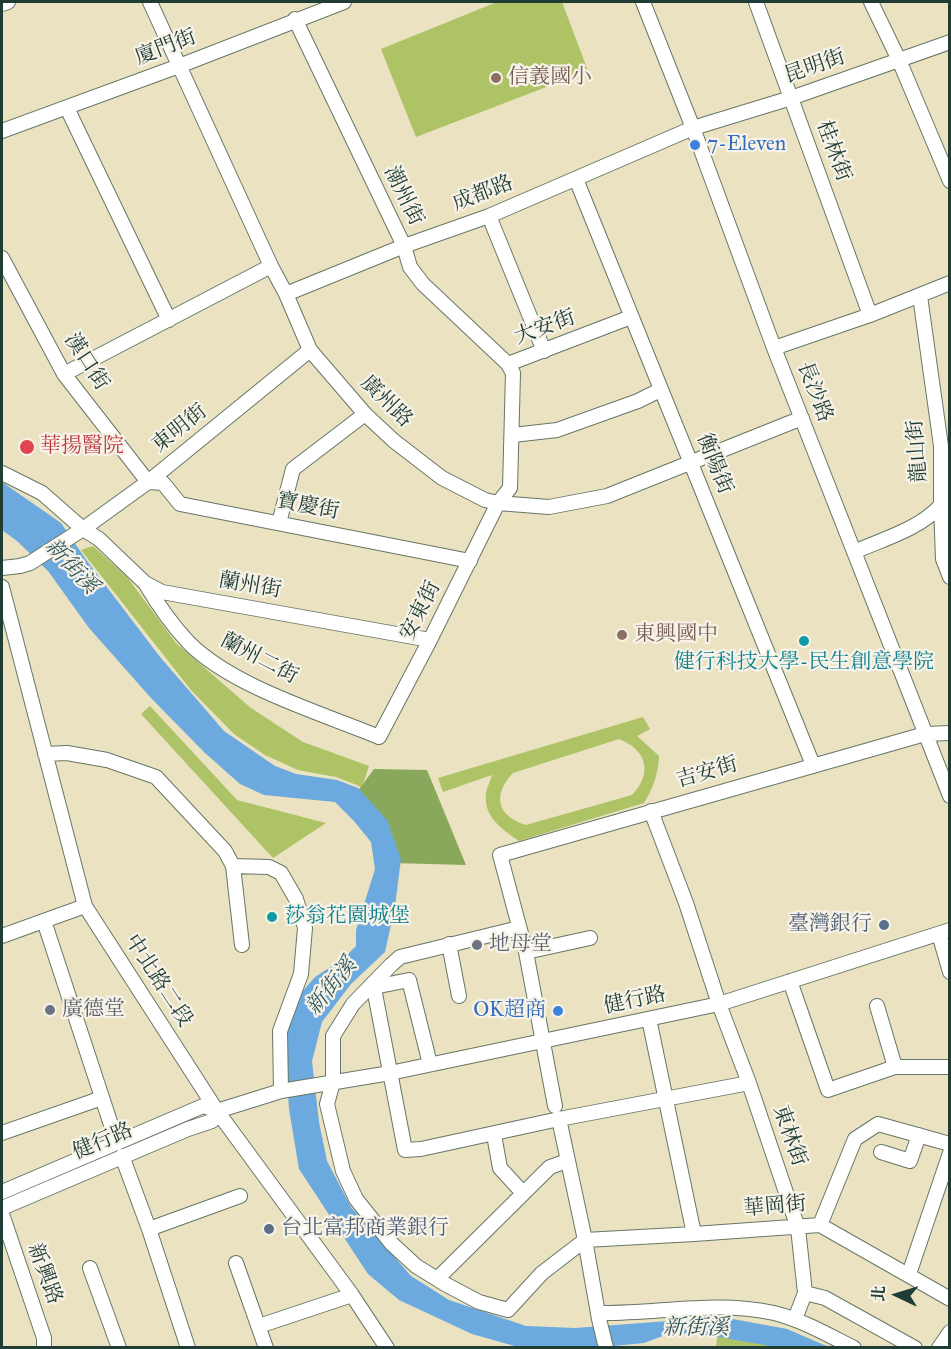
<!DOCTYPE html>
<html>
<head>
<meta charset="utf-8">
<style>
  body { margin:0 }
  #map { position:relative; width:951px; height:1349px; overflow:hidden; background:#eae2c0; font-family:"IM FELL Great Primer","Noto Serif TC",serif }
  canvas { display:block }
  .frame { position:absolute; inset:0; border:3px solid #1f3d34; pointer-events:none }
  .north { position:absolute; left:867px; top:1265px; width:60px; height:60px; -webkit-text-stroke:4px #f7f3e8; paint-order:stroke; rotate:274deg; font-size:16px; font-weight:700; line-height:24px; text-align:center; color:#1f3d34 }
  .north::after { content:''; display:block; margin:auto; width:21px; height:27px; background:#1f3d34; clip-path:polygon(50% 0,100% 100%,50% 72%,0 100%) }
</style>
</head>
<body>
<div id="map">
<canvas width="951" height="1349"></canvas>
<div class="frame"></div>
<div class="north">北</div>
</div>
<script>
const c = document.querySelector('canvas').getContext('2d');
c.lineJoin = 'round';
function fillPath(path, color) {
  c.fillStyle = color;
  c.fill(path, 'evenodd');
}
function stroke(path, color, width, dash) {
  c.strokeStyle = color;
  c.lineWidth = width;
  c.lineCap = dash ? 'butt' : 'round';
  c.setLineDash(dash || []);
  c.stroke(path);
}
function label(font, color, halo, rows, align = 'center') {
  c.font = font + ' "IM FELL Great Primer","Noto Serif TC",serif';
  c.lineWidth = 4.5;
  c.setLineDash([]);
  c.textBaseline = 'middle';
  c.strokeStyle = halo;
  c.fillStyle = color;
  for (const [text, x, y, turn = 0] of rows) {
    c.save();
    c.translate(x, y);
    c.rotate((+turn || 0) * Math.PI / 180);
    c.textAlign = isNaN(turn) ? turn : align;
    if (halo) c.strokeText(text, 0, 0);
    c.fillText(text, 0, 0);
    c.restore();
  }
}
const green = new Path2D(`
  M 497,2 L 562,2 L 588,71 L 416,137 L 381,49 Z
  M 93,546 L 127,577 L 176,643 L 251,708 L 303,742 L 369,766 L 362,787 L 336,777 L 298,770 L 265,755 L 234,734 L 191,690 L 81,550 Z
  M 150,706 L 237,800 L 326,823 L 273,858 L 141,714 Z
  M 643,717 L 650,729 L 637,736 L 659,756 C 658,775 653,788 644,803 L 519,841 C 502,829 483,817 486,793 C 487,787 491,780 492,775 L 443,792 L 438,778 ZM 619,739 C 647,750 653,773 632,795 L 526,825 C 497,816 492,795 513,773 Z
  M 718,1329 L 790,1348 L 716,1348 Z`);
const forest = new Path2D(`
  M 374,769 L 427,770 L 466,865 L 392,863 L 354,796 Z`);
const water = new Path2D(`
  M 2,482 L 61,523 L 87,561 L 160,657 L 224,731 L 275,766 L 296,774 L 337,780 L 358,788 L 387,820 L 401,859 L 395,906 L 385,952 L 351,984 L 322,1022 L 312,1061 L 319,1122 L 327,1161 L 351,1207 L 411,1276 L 449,1300 L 526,1326 L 575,1328 L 722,1317 L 787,1329 L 829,1347 L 776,1347 L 696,1333 L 668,1334 L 644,1343 L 603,1347 L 518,1347 L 472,1334 L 399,1300 L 368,1274 L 299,1169 L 289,1109 L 286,1064 L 288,1028 L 301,993 L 315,977 L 343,959 L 356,946 L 356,930 L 375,869 L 371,842 L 354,821 L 335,802 L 264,795 L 240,784 L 204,752 L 151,698 L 89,628 L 48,571 L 17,541 L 2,530 Z`);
const minor = new Path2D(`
  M 150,2 L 271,266 L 286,294 L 310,350 L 365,414 L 394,441 L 442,478 L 485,500 L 498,503 L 549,507 L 607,496 L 802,418
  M 643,2 L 693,128 L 774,348 L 950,796
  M 756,2 L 870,315
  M 871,2 L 899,60 L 950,181
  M 2,4 L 8,2
  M 67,108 L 169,320
  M 2,131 L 179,66 L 344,2
  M 576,179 L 813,765
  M 489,216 L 544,351
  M 2,258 L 64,374 L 148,482 L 163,483 L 180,504 L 470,561
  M 286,294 L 404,246 L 489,216 L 693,128 L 791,98 L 950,42
  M 774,348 L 870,315 L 950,283
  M 508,364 L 631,317
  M 64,374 L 271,266
  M 513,435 L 557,430 L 638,401 L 660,390
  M 2,473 L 42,493 L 83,529 L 99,539 L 145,583 L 162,592 L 430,640
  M 941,505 L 943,559 L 950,577
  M 279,523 L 293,469 L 365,414
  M 854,552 C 883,539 920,529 941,505 L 941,446 L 920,296
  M 2,568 L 20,566 L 30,563 L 83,529 L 148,482 L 310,350
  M 145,583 C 158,605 172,625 189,643 C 233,687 321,713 379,737 L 430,640 L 498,503 L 510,488 L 513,373 L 508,364 L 423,284 L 410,267 L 404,246 L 295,19
  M 2,587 L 85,906 L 217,1111 L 352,1295 L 387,1348
  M 45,754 L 67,753 L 107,760 L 156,777 L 225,851 L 233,866 L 242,945
  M 651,811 L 686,903 L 719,1004 L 749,1083 L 798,1228 L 805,1293 L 795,1319
  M 233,866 L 269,867 L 281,873 L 296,899 L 305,928 L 301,974 L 280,1031 L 281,1091
  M 44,921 L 117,1143
  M 519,928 L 400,957 L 391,965 L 353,1004 L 333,1036 L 333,1082 L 327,1104 L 343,1171 L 356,1199 L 391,1243 L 416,1266 L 445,1284 L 479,1302 L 508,1310 L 542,1273 L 585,1240
  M 939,934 L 950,972
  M 2,936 L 85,906
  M 449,944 L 459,996
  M 526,952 L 590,938
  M 790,981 L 828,1090 L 895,1067 L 950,1067
  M 373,983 L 405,1150 L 421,1149 L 559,1119 L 749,1083
  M 374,987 L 409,980 L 430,1064
  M 877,1006 L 895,1067
  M 649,1019 L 694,1234
  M 555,1106 L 526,952 L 500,855 L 925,734 L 950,733
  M 559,1119 L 585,1240 L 599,1319 L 606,1348
  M 2,1133 L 102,1098
  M 494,1135 L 500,1168 L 523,1193
  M 881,1152 L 910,1161 L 919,1135
  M 122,1156 L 149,1229 L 188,1348
  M 2,1192 L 203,1106 L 217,1111 L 281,1091 L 390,1073 L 719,1004 L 950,930
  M 2,1208 L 188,1129 L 212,1121 L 217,1111
  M 2,1214 L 44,1338 L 44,1348
  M 820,1225 L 855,1139 L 878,1124 L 950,1144
  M 149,1229 L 240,1196
  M 585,1240 L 694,1234 L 820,1225 L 950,1299
  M 236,1263 L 266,1348
  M 90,1268 L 119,1348
  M 909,1274 L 950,1153
  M 437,1279 L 550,1167 L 567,1161
  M 805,1293 L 825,1298 L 915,1348
  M 599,1313 C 657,1314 716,1300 774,1313 C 802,1320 828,1335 854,1348
  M 259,1326 L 352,1295
  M 939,1348 L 950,1332`);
const markers = [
  [496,78,6,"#8d6e63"],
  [695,145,6,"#3f7fe0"],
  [27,447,8,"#e0444e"],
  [622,635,6,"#8d6e63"],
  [804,641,6,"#0f9aa8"],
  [272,917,6,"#0f9aa8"],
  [884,925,6,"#5c6f8a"],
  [477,945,6,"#6b7280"],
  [50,1010,6,"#6b7280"],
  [558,1011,6,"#3f7fe0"],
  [269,1229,6,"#5c6f8a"]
];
const streetNames = [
  ["廈門街",166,48,-21],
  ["昆明街",815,67,-19],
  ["桂林街",833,151,70],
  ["成都路",483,194,-21],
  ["潮州街",403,196,64],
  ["大安街",545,328,-20],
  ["漢口街",86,362,57],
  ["長沙路",814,392,69],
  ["廣州路",386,402,45],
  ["東明街",180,429,-39],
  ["龍山街",918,451,-94],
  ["衡陽街",714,464,68],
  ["寶慶街",308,507,11],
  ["蘭州街",250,586,10],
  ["安東街",421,611,-63],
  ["蘭州二街",259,659,28],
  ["吉安街",707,773,-16],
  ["中北路二段",158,981,57],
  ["健行路",635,1001,-12],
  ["東林街",789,1136,71],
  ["健行路",103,1142,-23],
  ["華岡街",775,1207,-5],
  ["新興路",44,1274,70]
];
const educationNames = [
  ["信義國小",508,78],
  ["東興國中",634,635]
];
const shopNames = [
  ["7-Eleven",707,145],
  ["OK超商",546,1011,"right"]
];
const healthNames = [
  ["華揚醫院",40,447]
];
const cultureNames = [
  ["健行科技大學-民生創意學院",804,663],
  ["莎翁花園城堡",284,917,"left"]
];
const serviceNames = [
  ["臺灣銀行",872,925],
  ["台北富邦商業銀行",281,1229,"left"]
];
const worshipNames = [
  ["地母堂",489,945],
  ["廣德堂",62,1010]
];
const waterNames = [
  ["新街溪",71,567,47],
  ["新街溪",332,987,-51],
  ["新街溪",696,1329]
];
fillPath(green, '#aec266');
fillPath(forest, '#8aa85b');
fillPath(water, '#6ca9de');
stroke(minor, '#667765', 16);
stroke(minor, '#fff', 14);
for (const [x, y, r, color] of markers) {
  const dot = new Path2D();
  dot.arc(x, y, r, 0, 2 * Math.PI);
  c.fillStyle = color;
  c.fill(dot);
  stroke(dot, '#f7f3e8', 2);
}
label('21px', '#1f3d34', '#f7f3e8', streetNames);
label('21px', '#785e54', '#f7f3e8', educationNames, 'left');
label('21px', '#366cbe', '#f7f3e8', shopNames, 'left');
label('21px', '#be3a42', '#f7f3e8', healthNames, 'left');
label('21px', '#0d838f', '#f7f3e8', cultureNames);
label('21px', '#4e5e75', '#f7f3e8', serviceNames, 'right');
label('21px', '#5b616d', '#f7f3e8', worshipNames, 'left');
label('italic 22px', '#32585e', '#f7f3e8', waterNames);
</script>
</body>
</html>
